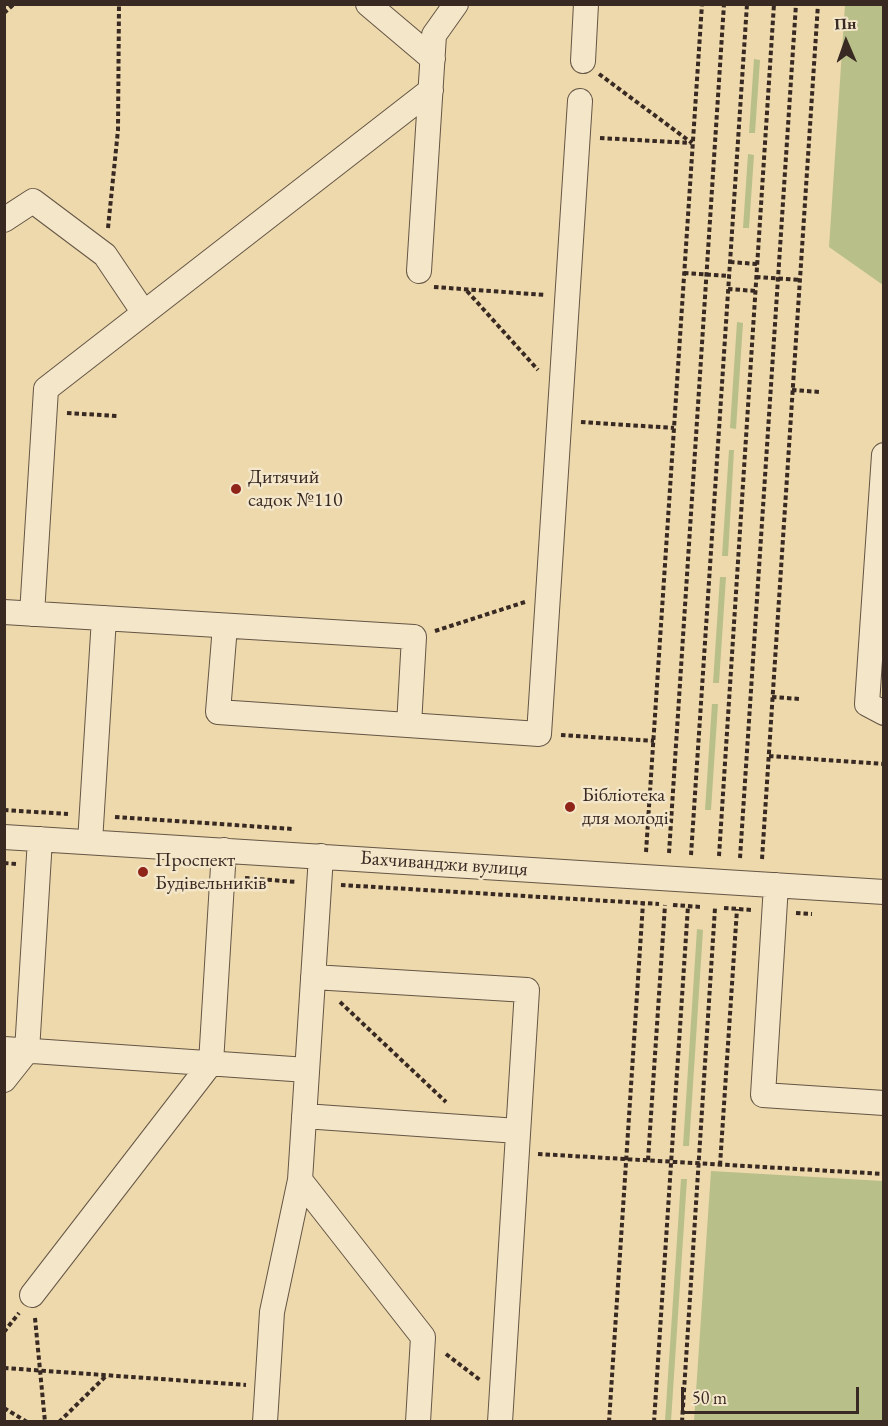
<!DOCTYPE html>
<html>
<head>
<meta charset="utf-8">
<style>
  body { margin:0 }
  #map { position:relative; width:888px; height:1426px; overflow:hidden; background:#edd9ac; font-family:"EB Garamond",serif }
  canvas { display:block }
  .frame { position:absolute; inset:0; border:6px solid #382923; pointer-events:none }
  .north { position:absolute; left:816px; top:12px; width:60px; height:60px; -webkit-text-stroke:4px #f3e6c9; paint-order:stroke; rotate:358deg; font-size:16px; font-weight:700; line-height:24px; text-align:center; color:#382923 }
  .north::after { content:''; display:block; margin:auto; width:21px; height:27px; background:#382923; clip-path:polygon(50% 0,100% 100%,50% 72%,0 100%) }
  .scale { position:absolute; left:681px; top:1387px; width:178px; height:27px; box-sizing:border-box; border:3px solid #382923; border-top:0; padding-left:8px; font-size:18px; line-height:21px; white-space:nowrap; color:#382923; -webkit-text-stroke:4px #f3e6c9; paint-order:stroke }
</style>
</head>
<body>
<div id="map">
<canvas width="888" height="1426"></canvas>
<div class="frame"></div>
<div class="north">Пн</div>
<div class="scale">50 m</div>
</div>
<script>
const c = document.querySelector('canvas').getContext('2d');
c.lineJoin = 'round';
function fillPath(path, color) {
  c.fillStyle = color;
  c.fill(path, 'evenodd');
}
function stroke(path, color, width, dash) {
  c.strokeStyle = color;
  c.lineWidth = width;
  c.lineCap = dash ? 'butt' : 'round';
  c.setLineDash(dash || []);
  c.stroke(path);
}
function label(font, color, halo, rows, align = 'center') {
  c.font = font + ' "EB Garamond",serif';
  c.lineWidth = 5;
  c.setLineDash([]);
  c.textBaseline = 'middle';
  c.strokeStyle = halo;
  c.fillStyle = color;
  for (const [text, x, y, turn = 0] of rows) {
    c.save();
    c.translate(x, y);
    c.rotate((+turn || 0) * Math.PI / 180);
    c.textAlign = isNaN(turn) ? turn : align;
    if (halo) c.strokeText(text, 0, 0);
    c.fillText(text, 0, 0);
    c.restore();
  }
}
const green = new Path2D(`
  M 845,5 L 883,5 L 883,285 L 829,247 Z
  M 754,59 L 760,60 L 755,133 L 749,133 Z
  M 748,154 L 754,155 L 749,228 L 743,228 Z
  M 737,322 L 743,323 L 736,429 L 730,428 Z
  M 729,450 L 734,450 L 728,556 L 722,556 Z
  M 720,577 L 726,577 L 719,683 L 713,683 Z
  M 712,704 L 718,704 L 711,810 L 705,810 Z
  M 697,929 L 703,930 L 689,1146 L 683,1146 Z
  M 711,1171 L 883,1181 L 883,1421 L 694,1421 Z
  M 681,1179 L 687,1179 L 671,1421 L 665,1421 Z`);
const path = new Path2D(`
  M 4,13 L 14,4
  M 599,74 L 692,143
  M 600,138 L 691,143
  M 108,228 L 118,130 L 119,4
  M 730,262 L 757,264
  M 684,273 L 729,276
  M 756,277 L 800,280
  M 434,287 L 546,295
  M 728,289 L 756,291
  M 467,291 L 538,370
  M 792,390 L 820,392
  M 67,413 L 118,416
  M 581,422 L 674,428
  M 435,631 L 525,602
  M 772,697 L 800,699
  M 561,735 L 654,741
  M 769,756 L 884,764
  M 4,810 L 68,814
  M 115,817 L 293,829
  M 646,852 L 702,4
  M 669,853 L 724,4
  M 691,855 L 747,4
  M 719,856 L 774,4
  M 740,858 L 796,4
  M 762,859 L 818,4
  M 4,863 L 16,864
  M 245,878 L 297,882
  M 341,885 L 659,904
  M 673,905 L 701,907
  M 724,908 L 752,910
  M 796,913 L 812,914
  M 340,1002 L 446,1102
  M 538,1154 L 884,1174
  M 648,1160 L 665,905
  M 720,1165 L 737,909
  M 35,1318 L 45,1422
  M 4,1332 L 19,1313
  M 446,1354 L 480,1380
  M 4,1368 L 246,1385
  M 4,1408 L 27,1422
  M 59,1422 L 107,1375
  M 609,1422 L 643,903
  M 654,1422 L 688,906
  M 682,1422 L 715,908`);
const minor = new Path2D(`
  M 368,4 L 433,59
  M 583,61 L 586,4
  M 4,220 L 33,201 L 105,255 L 144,313
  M 419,271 L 434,35 L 456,4
  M 884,455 L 867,704 L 884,713
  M 4,612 L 414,637 L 409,725
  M 32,614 L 46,389 L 431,90
  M 225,626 L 218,712 L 539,734 L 580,101
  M 4,837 L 884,892
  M 90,842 L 104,618
  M 776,885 L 763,1095 L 884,1103
  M 313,977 L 527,990 L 500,1422
  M 4,1049 L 307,1070
  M 4,1080 L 27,1051 L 40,839
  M 304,1116 L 518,1131
  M 300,1180 L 423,1337 L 418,1422
  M 32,1295 L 211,1063 L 224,850
  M 265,1422 L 272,1312 L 300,1180 L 321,856`);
const markers = [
  [236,489,6,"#8f2418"],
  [570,807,6,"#8f2418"],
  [143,872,6,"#8f2418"]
];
const poiNames = [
  ["Дитячий",248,478],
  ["садок №110",248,501],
  ["Бібліотека",582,796],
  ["для молоді",582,819],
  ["Проспект",155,861],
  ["Будівельників",155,884]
];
const streetNames = [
  ["Бахчиванджи вулиця",444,864,4]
];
fillPath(green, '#b9bf89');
stroke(minor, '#655545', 26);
stroke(path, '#382923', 4, [4.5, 3]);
stroke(minor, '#f3e6c9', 24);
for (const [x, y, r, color] of markers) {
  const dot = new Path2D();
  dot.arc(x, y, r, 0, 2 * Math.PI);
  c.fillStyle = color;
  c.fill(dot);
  stroke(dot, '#f3e6c9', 2);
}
label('20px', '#382923', '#f3e6c9', poiNames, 'left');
label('20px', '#382923', '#f3e6c9', streetNames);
</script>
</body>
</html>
